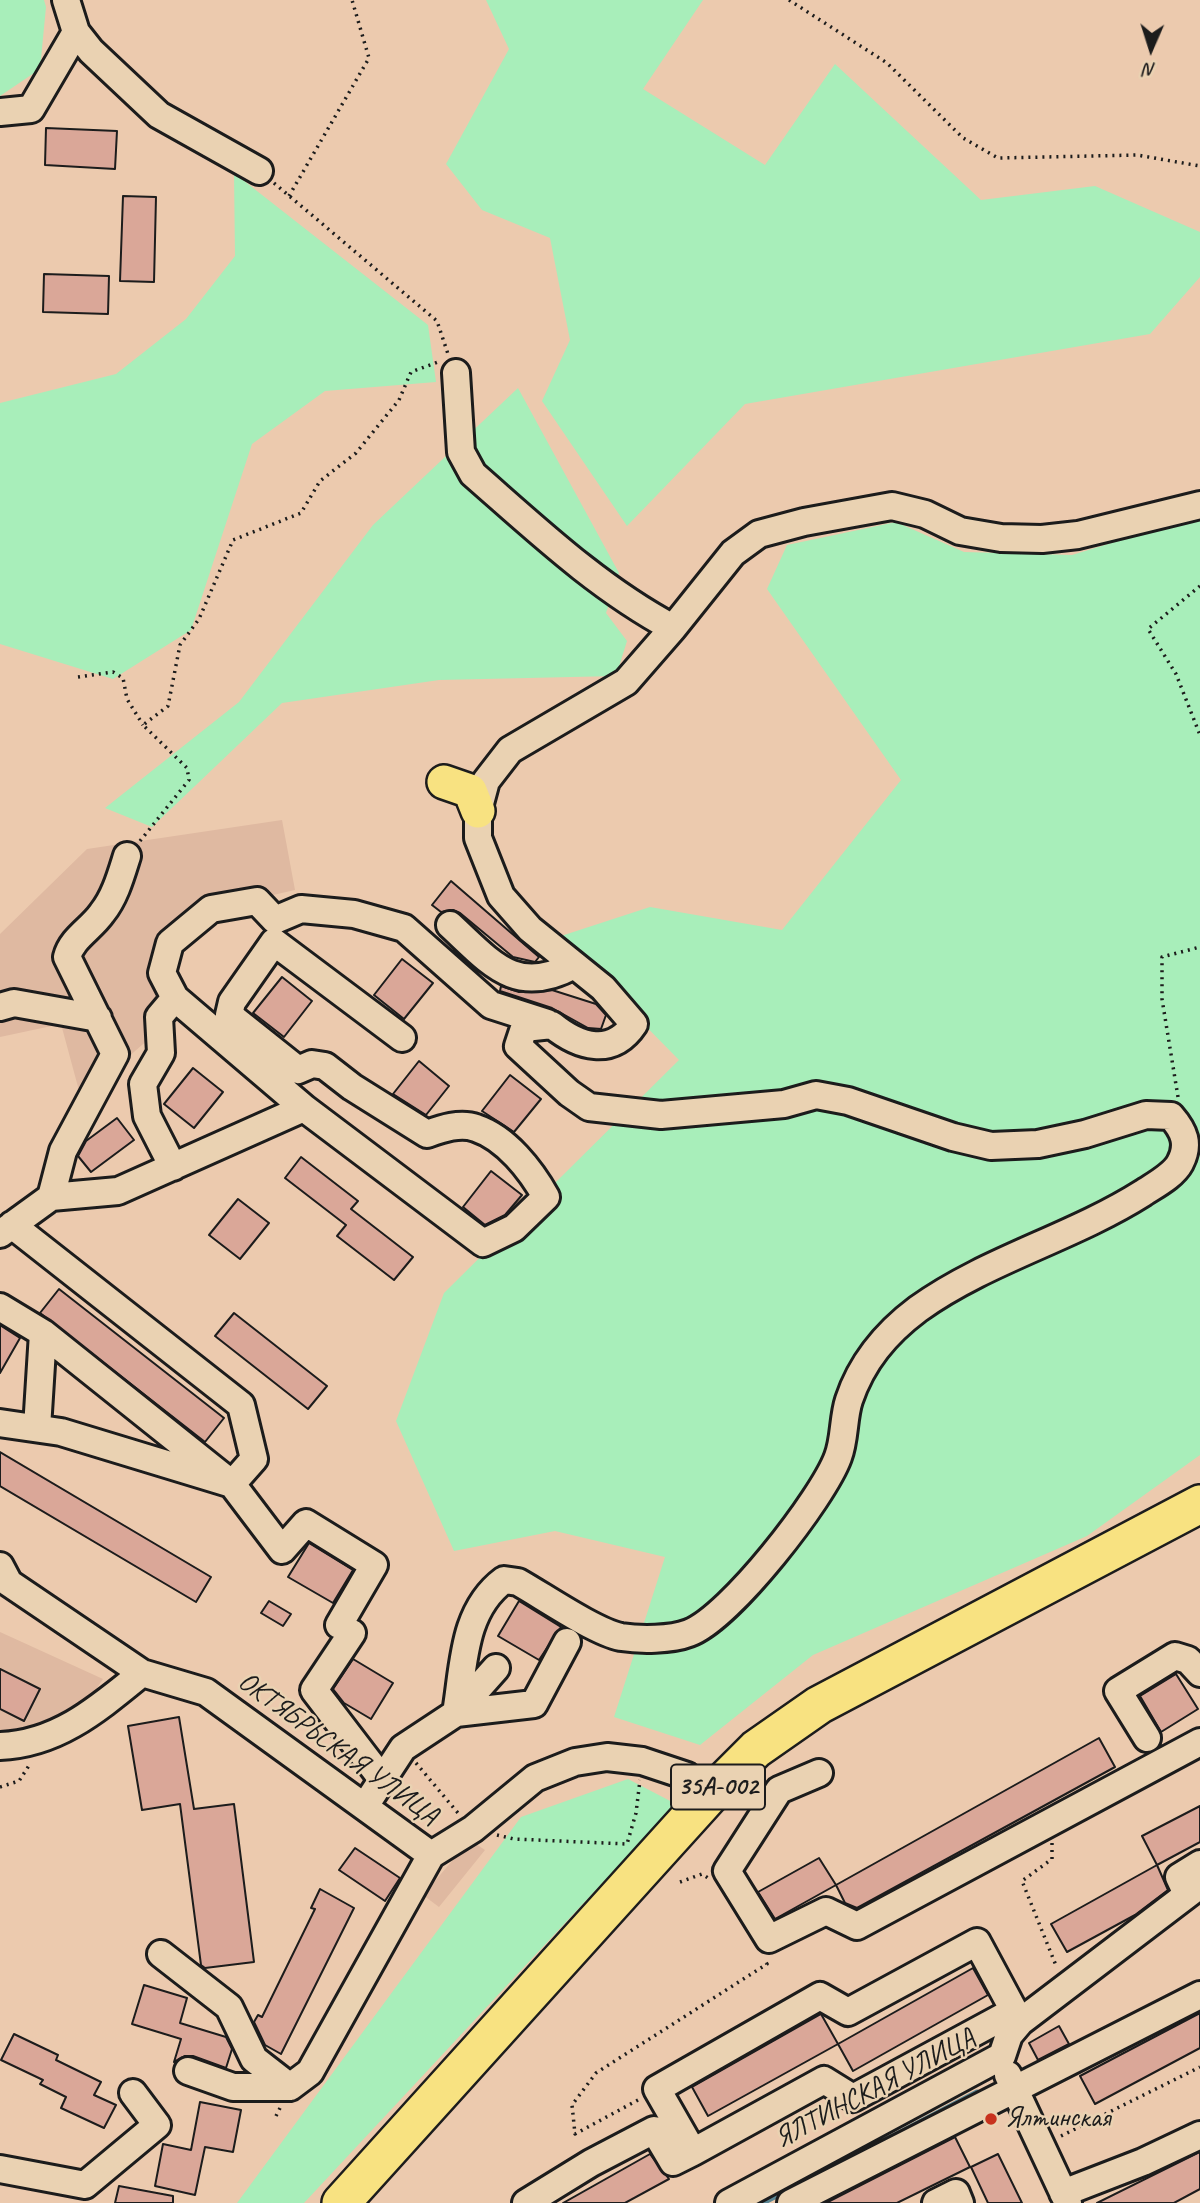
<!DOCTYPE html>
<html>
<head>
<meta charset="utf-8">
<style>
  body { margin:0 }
  #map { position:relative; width:1200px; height:2203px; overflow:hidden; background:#eccaae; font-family:Caveat,sans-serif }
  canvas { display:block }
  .north { position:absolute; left:1116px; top:14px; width:70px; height:70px; -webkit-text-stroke:5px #ead2b2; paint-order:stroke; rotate:183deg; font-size:19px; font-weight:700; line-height:28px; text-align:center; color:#1c1c1c }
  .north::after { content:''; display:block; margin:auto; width:24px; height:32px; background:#1c1c1c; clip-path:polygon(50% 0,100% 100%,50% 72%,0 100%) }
</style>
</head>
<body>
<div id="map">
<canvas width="1200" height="2203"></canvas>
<div class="north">N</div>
</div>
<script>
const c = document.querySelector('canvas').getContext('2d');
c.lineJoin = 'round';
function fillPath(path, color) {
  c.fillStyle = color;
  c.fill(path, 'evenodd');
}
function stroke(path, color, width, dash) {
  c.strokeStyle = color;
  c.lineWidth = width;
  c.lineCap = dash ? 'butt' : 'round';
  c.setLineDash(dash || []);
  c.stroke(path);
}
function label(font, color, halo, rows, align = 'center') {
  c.font = font + ' Caveat,sans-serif';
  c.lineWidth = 5;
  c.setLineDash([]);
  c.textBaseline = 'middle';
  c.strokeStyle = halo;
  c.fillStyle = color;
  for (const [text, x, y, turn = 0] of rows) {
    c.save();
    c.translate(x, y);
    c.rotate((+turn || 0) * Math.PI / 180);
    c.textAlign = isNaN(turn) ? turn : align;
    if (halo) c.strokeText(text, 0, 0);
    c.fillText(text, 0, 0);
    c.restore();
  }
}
const built = new Path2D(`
  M 282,820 L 295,890 L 211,909 L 191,910 L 165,1025 L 81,1098 L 61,1024 L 0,1037 L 0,934 L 87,849 Z
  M 0,1632 L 103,1679 L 78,1716 L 0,1740 Z
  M 470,1840 L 485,1850 L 439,1907 L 423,1895 Z`);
const green = new Path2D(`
  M 0,0 L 44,0 L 46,7 L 40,69 L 0,96 Z
  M 486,0 L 703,0 L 643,89 L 765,165 L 835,64 L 981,200 L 1095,186 L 1200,232 L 1200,277 L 1150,334 L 745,404 L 627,526 L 542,401 L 570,340 L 550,238 L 482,210 L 446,164 L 509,49 Z
  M 234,173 L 428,325 L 436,382 L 325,391 L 252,444 L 191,630 L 113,679 L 0,644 L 0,403 L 116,374 L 186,319 L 235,256 Z
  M 518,388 L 619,573 L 606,613 L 627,641 L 616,676 L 439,680 L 282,703 L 152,827 L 105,808 L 239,702 L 373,525 Z
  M 1200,516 L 1200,1455 L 1087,1536 L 813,1655 L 700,1745 L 614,1717 L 665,1557 L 555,1531 L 454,1551 L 396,1421 L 444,1293 L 679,1060 L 558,937 L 650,907 L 782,930 L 901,780 L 767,589 L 787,545 L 896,522 L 964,552 L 1072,555 Z
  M 628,1779 L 676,1804 L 304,2203 L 237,2203 L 521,1817 Z`);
const stream = new Path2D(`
  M 818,2175 L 977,2092
  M 763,2203 L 788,2190`);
const building = new Path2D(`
  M 46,128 L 117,131 L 115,169 L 45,165 Z
  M 123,196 L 156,197 L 154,282 L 120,281 Z
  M 44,274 L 109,276 L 108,314 L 43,312 Z
  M 451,881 L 539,957 L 535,962 L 513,957 L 460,913 L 453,910 L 441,912 L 432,905 Z
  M 402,959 L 433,983 L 404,1019 L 374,995 Z
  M 282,977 L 312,1001 L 284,1037 L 253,1013 Z
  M 501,986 L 519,992 L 552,990 L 596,1004 L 606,1015 L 601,1029 L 588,1028 L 552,1008 L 500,991 Z
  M 419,1061 L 449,1086 L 426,1115 L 393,1094 Z
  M 193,1068 L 223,1092 L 194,1128 L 164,1104 Z
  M 510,1075 L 541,1099 L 514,1132 L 482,1111 Z
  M 117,1118 L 134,1140 L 91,1172 L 78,1156 L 86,1141 Z
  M 301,1157 L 358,1201 L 351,1209 L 413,1257 L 394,1280 L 337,1236 L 346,1225 L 285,1178 Z
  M 491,1171 L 522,1195 L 505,1215 L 485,1225 L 463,1207 Z
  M 238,1199 L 269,1223 L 240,1259 L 209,1235 Z
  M 59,1289 L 224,1418 L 205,1442 L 40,1313 Z
  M 234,1313 L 327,1386 L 308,1409 L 215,1336 Z
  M 0,1325 L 20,1338 L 0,1373 Z
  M 0,1452 L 211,1577 L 196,1602 L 0,1486 Z
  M 309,1543 L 353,1570 L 333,1603 L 288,1577 Z
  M 269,1601 L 291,1614 L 283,1626 L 261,1613 Z
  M 519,1601 L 561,1627 L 539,1660 L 498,1636 Z
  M 353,1659 L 393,1683 L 371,1719 L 344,1703 L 333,1689 Z
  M 0,1669 L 40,1689 L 24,1721 L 0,1709 Z
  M 1176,1674 L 1198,1709 L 1161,1732 L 1140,1696 Z
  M 179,1717 L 194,1809 L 234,1804 L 254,1962 L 205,1968 L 201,1965 L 180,1804 L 142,1810 L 128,1726 Z
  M 1099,1738 L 1115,1767 L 857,1908 L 845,1903 L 836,1885 Z
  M 1200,1806 L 1200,1842 L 1157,1865 L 1142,1836 Z
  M 355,1848 L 400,1878 L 385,1901 L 339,1870 Z
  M 819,1858 L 836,1885 L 775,1919 L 758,1892 Z
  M 1157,1865 L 1168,1890 L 1135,1915 L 1067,1952 L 1051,1924 Z
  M 320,1889 L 354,1908 L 281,2054 L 265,2045 L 254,2022 L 258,2015 L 262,2017 L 315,1909 L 311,1908 Z
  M 973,1968 L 988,1995 L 853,2071 L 838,2044 Z
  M 144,1985 L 187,1998 L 180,2023 L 226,2037 L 232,2049 L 226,2068 L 193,2056 L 185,2056 L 174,2062 L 181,2039 L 132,2024 Z
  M 1200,2013 L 1200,2048 L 1095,2104 L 1080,2076 Z
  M 821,2014 L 838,2044 L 708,2116 L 692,2087 Z
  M 1059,2026 L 1069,2044 L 1038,2060 L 1029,2043 Z
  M 14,2034 L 58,2055 L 56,2060 L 101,2082 L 94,2095 L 116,2105 L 104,2128 L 61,2108 L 66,2097 L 40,2084 L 43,2080 L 1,2060 Z
  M 200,2102 L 241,2110 L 233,2152 L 205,2147 L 195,2195 L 155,2186 L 163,2144 L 191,2150 Z
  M 955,2137 L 970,2167 L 897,2203 L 826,2203 Z
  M 1200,2152 L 1200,2189 L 1174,2203 L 1097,2203 Z
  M 650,2154 L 669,2179 L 625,2203 L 563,2203 Z
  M 998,2154 L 1022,2203 L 988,2203 L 971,2167 Z
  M 119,2186 L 173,2196 L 173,2203 L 115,2203 Z`);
const path = new Path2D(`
  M 789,0 L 887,63 L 963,138 L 998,158 L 1137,155 L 1200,166
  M 274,183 L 437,321 L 448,354
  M 289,196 L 369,58 L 352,0
  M 1200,586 L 1148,629 L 1176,674 L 1200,735
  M 78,677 L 113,672 L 123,678 L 127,699 L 143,725
  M 140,841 L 189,780 L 187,768 L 143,725 L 168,706 L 180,645 L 199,619 L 233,540 L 301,513 L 320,481 L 356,453 L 399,400 L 411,372 L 438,362
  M 1178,1097 L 1162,999 L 1162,957 L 1200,947
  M 416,1763 L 458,1813
  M 0,1787 L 19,1781 L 30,1764
  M 497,1835 L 514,1839 L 627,1844 L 636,1813 L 640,1780
  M 1052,1843 L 1052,1859 L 1022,1881 L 1057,1968
  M 680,1882 L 702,1874 L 708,1878
  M 638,2100 L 575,2134 L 572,2105 L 596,2073 L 767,1964 L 765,1961
  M 276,2116 L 280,2108
  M 1061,2136 L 1200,2067`);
const minor = new Path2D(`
  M 66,0 L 76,32 L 91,51 L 159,115 L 259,171
  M 0,112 L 31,109 L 76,32
  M 456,373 L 461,452 L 473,474 C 537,530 598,588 673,628 L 733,553 L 759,534 L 804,522 L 892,506 L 925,514 L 960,531 L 1001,538 L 1042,539 L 1078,535 L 1200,505
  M 450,925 C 491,963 516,997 574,965
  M 175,998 L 162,973 L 170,943 L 211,909 L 257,901 L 275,920 L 301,909 L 354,914 L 404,928 L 491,1005 L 547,1023
  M 0,1007 L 14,1003 L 98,1018
  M 173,1167 L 147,1116 L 143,1084 L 161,1053 L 159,1017 L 175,998 L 304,1108
  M 51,1197 L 63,1151 L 115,1054 L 67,957 C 72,938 91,929 102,913 C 115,897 121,875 127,856
  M 12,1225 L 241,1405 L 254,1459 L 232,1484 L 43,1333
  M 0,1234 L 51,1197 L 118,1191 L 304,1108 L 483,1243 L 514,1228 L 546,1197 C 531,1170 506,1138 476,1128 C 460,1122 441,1129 427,1134 L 352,1087 L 325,1066 L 312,1064 L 298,1070 L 229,1015 L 232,1002 L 274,942 L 402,1038
  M 0,1307 L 43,1333 L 37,1428
  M 0,1423 L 61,1432 L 232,1484 L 282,1550 L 306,1523 L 374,1565 L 339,1625
  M 0,1566 L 9,1583 L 142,1673 L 206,1692 L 431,1855 L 473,1829 L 535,1778 L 575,1762 L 607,1757 L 642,1761 L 687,1776 L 708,1797
  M 352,1633 L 314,1690 L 382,1779
  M 496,1668 L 456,1713 L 534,1704 L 567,1642
  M 1147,1738 L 1118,1691 L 1175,1656 L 1188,1660 L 1200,1673
  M 0,1746 C 58,1744 99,1708 142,1673
  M 819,1773 L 779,1790 L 727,1871 L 769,1939 L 826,1911 L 857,1926 L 1200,1742
  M 365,1806 L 403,1748 L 456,1713 C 464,1667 462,1611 504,1580 L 518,1582 C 543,1596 595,1632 621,1637 C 640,1640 671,1640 689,1633 C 730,1618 823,1498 838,1457 C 845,1439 843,1418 849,1400 C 862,1361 886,1333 918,1309 C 986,1260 1072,1238 1143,1193 C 1155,1185 1173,1176 1180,1163 C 1190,1144 1184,1131 1171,1116 L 1146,1115 L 1085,1134 L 1038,1144 L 991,1146 L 953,1137 L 848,1101 L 816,1095 L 784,1104 L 661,1115 L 589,1107 L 569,1093 L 518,1046 L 524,1028 L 552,1025 C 579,1047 612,1057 634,1024 L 603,988 L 530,929 L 501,896 L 478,838 L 478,811 L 486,781 L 510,750 L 626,682 L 673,628
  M 1187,1894 L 1179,1877 L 1200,1864
  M 161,1954 L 229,2007 L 254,2059 L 290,2087
  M 1012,2012 L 853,2098 L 824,2080 L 693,2152 L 657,2089 L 820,1996 L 848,2012 L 977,1942 L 1020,2022
  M 188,2071 L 233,2087 L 290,2087 L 310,2072 L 431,1855
  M 1008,2075 L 1068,2203
  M 0,2169 L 85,2185 L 157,2125 L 133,2093
  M 1063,2193 L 1143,2162 L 1200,2135
  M 526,2203 L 591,2163 L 654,2130 L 673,2162 L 693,2152
  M 729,2203 L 1002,2056 L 1009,2035 L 1020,2022 L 1200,1885
  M 791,2203 L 1200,1995
  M 936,2203 L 956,2193 L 960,2203`);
const major = new Path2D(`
  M 444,782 L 470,791 L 478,811`);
const highway = new Path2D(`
  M 341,2203 L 708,1797 L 756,1749 L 819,1705 L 1200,1504`);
const markers = [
  [991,2119,7,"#c8321e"]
];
const shields = [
  [718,1787,94]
];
const shieldNames = [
  ["35А-002",718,1787]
];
const streetNames = [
  ["ОКТЯБРЬСКАЯ УЛИЦА",338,1749,36],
  ["ЯЛТИНСКАЯ УЛИЦА",875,2089,-28]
];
const poiNames = [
  ["Ялтинская",1005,2119]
];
fillPath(built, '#dfb9a1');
fillPath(green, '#a8eeba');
stroke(stream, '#5a8693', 5);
fillPath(building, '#daa798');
stroke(building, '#1c1c1c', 2);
stroke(minor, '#1c1c1c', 32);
stroke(major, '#1c1c1c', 38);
stroke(highway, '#1c1c1c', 42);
stroke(path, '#1c1c1c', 3.5, [2, 5]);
stroke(minor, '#ead2b2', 26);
stroke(major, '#f8e281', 33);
stroke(highway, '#f8e281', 37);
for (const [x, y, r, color] of markers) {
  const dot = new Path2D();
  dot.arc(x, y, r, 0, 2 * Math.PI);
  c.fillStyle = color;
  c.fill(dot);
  stroke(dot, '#ead2b2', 2.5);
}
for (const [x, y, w] of shields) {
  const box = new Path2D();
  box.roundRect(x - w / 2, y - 22.5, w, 45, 5);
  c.fillStyle = '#ead2b2';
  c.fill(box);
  stroke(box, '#1c1c1c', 2);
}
label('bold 26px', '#1c1c1c', null, shieldNames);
label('28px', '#1c1c1c', '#ead2b2', streetNames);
label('28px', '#1c1c1c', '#ead2b2', poiNames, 'left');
</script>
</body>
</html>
